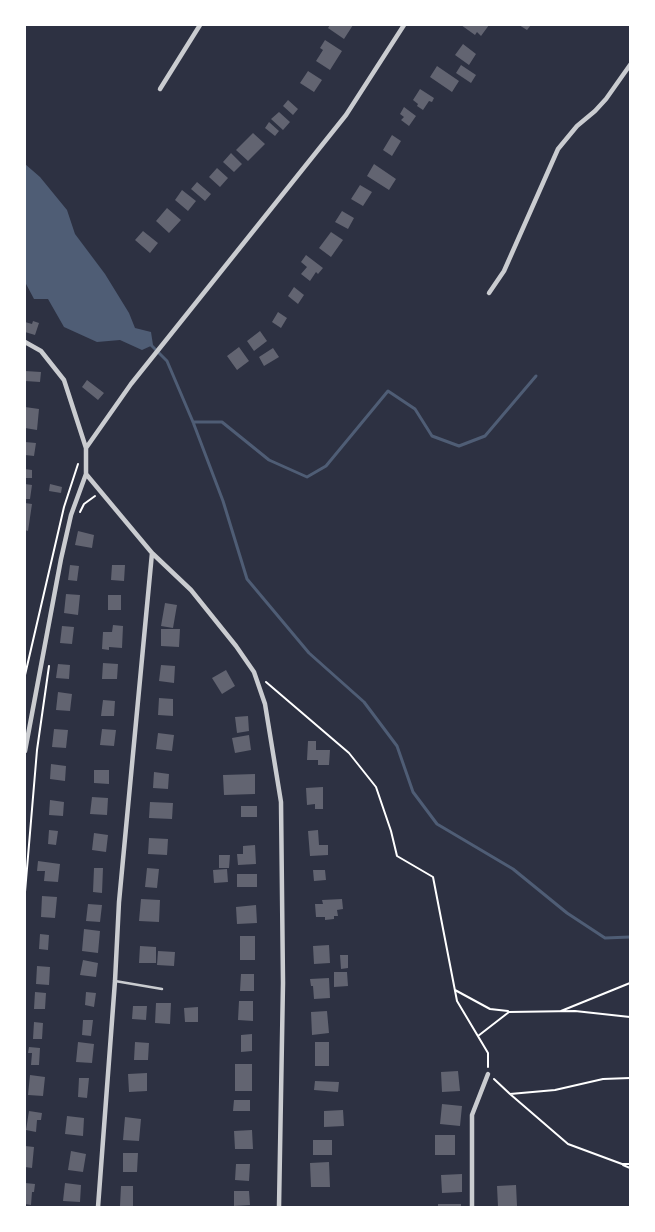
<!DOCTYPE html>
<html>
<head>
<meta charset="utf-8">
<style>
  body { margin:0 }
  #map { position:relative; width:655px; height:1232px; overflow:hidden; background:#2d3142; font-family:"Fira Sans",sans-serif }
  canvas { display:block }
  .frame { position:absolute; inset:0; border:26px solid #fff; pointer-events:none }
</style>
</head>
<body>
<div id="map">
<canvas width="655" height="1232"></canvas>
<div class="frame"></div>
</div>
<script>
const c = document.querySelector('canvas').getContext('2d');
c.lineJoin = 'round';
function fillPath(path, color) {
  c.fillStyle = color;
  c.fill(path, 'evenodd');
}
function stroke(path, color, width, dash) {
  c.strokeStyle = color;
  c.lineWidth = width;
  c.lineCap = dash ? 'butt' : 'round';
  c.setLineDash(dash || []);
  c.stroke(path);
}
const water = new Path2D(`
  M 25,164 L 40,177 L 67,210 L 75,234 L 105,274 L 129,313 L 135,328 L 151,332 L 153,345 L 142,350 L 120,340 L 97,342 L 64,327 L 48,299 L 34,299 L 25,282 Z`);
const stream = new Path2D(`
  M 150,344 L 167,361 L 193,422 L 223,501 L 247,579 L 309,653 L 364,702 L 397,746 L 413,792 L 437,824 L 513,869 L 567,913 L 605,938 L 630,937
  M 193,422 L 222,422 L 269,460 L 307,477 L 326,466 L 388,391 L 415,409 L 432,436 L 459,446 L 485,436 L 536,376`);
const building = new Path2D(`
  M 330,25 L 353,25 L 344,39 L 328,28 Z
  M 461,25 L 489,25 L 481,36 L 477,32 L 475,35 Z
  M 519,25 L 531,25 L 527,30 Z
  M 325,40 L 342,51 L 330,70 L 316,61 L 323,50 L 320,48 Z
  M 463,44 L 476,54 L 469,65 L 455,55 Z
  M 461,65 L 476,75 L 471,83 L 456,73 Z
  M 437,66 L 459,81 L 452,92 L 430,77 Z
  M 308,71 L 322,80 L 314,92 L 300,83 Z
  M 420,89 L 434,98 L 432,102 L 429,101 L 423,110 L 417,106 L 418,104 L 413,100 Z
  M 288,100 L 298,109 L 293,115 L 283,106 Z
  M 404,107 L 416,116 L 409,126 L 401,120 L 404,117 L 400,114 Z
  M 279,112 L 290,122 L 283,130 L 271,119 Z
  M 269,122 L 279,131 L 275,136 L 265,128 Z
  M 253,133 L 265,144 L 248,161 L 236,150 Z
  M 392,135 L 401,141 L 392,156 L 383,150 Z
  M 231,153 L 242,164 L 234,172 L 223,162 Z
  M 374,164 L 396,179 L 389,190 L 367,176 Z
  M 217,168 L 228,178 L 220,187 L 209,177 Z
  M 197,182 L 211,194 L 205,201 L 191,189 Z
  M 360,185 L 372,192 L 363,206 L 351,199 Z
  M 182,190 L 196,201 L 188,211 L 175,200 Z
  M 167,208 L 181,220 L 169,233 L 156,221 Z
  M 342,211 L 354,218 L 348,229 L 335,222 Z
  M 143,231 L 158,243 L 150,253 L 135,240 Z
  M 331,232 L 343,240 L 331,257 L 319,248 Z
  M 306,255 L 323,268 L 318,274 L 316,272 L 310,281 L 301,274 L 307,267 L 301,262 Z
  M 294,287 L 304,295 L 298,304 L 288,296 Z
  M 278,312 L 287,318 L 281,328 L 272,322 Z
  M 33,321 L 39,323 L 35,335 L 25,332 L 25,322 L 32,324 Z
  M 260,331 L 267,341 L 254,351 L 247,341 Z
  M 239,347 L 249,361 L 237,370 L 227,356 Z
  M 273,348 L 279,357 L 264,366 L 259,357 Z
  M 25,371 L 41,372 L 40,382 L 25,381 Z
  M 87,380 L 104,393 L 98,400 L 82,387 Z
  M 25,407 L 39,409 L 37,430 L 25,428 Z
  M 25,442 L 36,443 L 34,456 L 25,455 Z
  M 25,469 L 32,470 L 32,478 L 25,478 Z
  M 25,484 L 32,485 L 30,499 L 25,499 Z
  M 50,484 L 62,487 L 61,493 L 49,491 Z
  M 25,503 L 32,504 L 28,531 L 25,530 Z
  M 78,531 L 94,535 L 92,548 L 75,545 Z
  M 70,565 L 79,566 L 77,581 L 68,580 Z
  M 112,565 L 125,565 L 124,581 L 111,580 Z
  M 66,594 L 80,595 L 78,615 L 64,613 Z
  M 108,595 L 121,595 L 121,610 L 108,610 Z
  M 165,603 L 177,605 L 173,628 L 161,626 Z
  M 113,625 L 123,626 L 122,648 L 109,647 L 109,650 L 102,649 L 103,632 L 112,632 Z
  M 62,626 L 74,627 L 72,644 L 60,643 Z
  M 161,629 L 180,629 L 179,647 L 161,646 Z
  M 103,663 L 118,664 L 117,679 L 102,679 Z
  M 58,664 L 70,665 L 69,679 L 56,678 Z
  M 161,665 L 175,666 L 174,683 L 159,681 Z
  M 226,670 L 235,686 L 222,694 L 212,678 Z
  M 58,692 L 72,694 L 70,711 L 56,710 Z
  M 159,698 L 173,699 L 173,716 L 158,715 Z
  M 103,700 L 115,701 L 114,716 L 101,716 Z
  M 248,716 L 249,731 L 237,733 L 235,717 Z
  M 54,729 L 68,730 L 66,748 L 52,747 Z
  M 102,729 L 116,730 L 114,746 L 100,745 Z
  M 158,733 L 174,735 L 172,751 L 156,749 Z
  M 249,735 L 251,750 L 235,753 L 232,738 Z
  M 308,741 L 316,741 L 316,750 L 330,750 L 329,765 L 318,765 L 318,760 L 307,760 Z
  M 51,764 L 66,766 L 65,781 L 50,779 Z
  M 94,770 L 109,770 L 109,784 L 94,783 Z
  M 154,772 L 169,774 L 168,789 L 153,788 Z
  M 255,774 L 255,794 L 224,795 L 223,775 Z
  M 323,787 L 323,809 L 315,809 L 315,804 L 307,805 L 306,788 Z
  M 92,797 L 108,798 L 107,815 L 90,814 Z
  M 50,800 L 64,802 L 63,816 L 49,815 Z
  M 150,802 L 173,803 L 172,819 L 149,818 Z
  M 241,806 L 257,806 L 257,817 L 241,817 Z
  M 49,830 L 58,831 L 56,845 L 48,844 Z
  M 318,830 L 319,845 L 328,845 L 328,855 L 310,856 L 308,831 Z
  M 94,833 L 108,835 L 106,852 L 92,850 Z
  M 149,838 L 168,839 L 167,855 L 148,854 Z
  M 255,845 L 256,864 L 238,865 L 237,854 L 243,854 L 243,846 Z
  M 219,855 L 230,855 L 229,868 L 219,868 Z
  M 38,861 L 60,864 L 58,882 L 44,881 L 45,871 L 37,871 Z
  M 94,868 L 103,868 L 102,893 L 93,892 Z
  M 147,868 L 159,869 L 157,888 L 145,887 Z
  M 227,869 L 228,882 L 214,883 L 213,870 Z
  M 313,870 L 325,870 L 326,880 L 314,881 Z
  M 237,874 L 257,874 L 257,887 L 237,887 Z
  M 42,896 L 57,897 L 55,918 L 41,917 Z
  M 141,899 L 160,900 L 159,922 L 139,921 Z
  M 342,899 L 343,909 L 337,910 L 338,916 L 334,916 L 334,919 L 325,920 L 325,917 L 316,917 L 315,904 L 323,904 L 322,900 Z
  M 88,904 L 102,905 L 100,922 L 86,921 Z
  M 256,905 L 257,923 L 237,924 L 236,907 Z
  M 84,929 L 100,931 L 98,953 L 82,951 Z
  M 40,934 L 49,935 L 48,950 L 39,949 Z
  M 240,936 L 255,936 L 255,960 L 240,960 Z
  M 329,945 L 330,963 L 314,964 L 313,946 Z
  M 140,946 L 156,947 L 156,963 L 139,963 Z
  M 158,951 L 175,952 L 174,966 L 157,965 Z
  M 340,955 L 348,955 L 348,968 L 341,969 Z
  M 83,960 L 98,963 L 96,977 L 80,975 Z
  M 37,966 L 50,967 L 49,985 L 36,984 Z
  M 334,972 L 347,972 L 348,986 L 334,987 Z
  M 241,974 L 254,974 L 254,991 L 240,991 Z
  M 329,978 L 330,998 L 314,999 L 313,986 L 311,986 L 310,979 Z
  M 35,992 L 46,993 L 45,1009 L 34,1009 Z
  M 86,992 L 96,993 L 94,1007 L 85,1005 Z
  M 239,1001 L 253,1001 L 253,1021 L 238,1020 Z
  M 156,1003 L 171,1003 L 170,1024 L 155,1023 Z
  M 133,1006 L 147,1006 L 146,1020 L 132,1019 Z
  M 198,1007 L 198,1022 L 185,1022 L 184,1008 Z
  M 327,1011 L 329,1033 L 312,1035 L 311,1012 Z
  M 83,1020 L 93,1020 L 91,1036 L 82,1035 Z
  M 34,1022 L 43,1023 L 42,1039 L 33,1039 Z
  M 252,1034 L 252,1051 L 241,1052 L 241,1035 Z
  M 78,1042 L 94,1044 L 92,1063 L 76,1062 Z
  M 135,1042 L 149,1043 L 148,1060 L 134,1060 Z
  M 315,1042 L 329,1042 L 329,1066 L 315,1066 Z
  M 29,1047 L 40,1048 L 39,1065 L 31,1065 L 32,1053 L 28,1053 Z
  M 235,1064 L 252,1064 L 252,1091 L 235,1091 Z
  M 458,1071 L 460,1091 L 442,1092 L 441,1072 Z
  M 147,1073 L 147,1091 L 129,1092 L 128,1074 Z
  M 30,1075 L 45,1077 L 43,1096 L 28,1095 Z
  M 79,1078 L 89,1078 L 87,1098 L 78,1097 Z
  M 315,1081 L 339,1082 L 338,1092 L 314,1090 Z
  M 234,1100 L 250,1100 L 250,1111 L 233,1111 Z
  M 442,1104 L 462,1106 L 460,1126 L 440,1124 Z
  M 343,1110 L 344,1126 L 324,1127 L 324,1111 Z
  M 29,1111 L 42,1113 L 41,1120 L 37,1120 L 36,1132 L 26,1130 Z
  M 67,1116 L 84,1118 L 83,1136 L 65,1134 Z
  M 125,1117 L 141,1119 L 139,1141 L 123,1140 Z
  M 252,1130 L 253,1149 L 235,1149 L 234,1131 Z
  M 435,1135 L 455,1135 L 455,1155 L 435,1155 Z
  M 313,1140 L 332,1140 L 332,1155 L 313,1155 Z
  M 25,1146 L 34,1147 L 32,1168 L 25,1167 Z
  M 71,1151 L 86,1154 L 83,1172 L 68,1170 Z
  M 123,1153 L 138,1153 L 137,1172 L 123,1172 Z
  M 329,1162 L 330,1187 L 311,1187 L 310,1163 Z
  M 236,1164 L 250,1164 L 249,1181 L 235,1180 Z
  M 462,1174 L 462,1192 L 442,1193 L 441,1175 Z
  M 25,1183 L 35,1184 L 34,1192 L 32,1192 L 31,1205 L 25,1204 Z
  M 65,1183 L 81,1185 L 80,1202 L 63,1201 Z
  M 516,1185 L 517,1206 L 498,1207 L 497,1186 Z
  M 121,1186 L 133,1186 L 133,1206 L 120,1206 Z
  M 234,1191 L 249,1191 L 250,1205 L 234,1206 Z
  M 438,1204 L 461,1204 L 461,1207 L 438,1207 Z`);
const path = new Path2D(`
  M 80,512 L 84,504 L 95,496
  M 25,675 L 64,507 L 78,464
  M 266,682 L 349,753 L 376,787 L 391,831 L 397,856 L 433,877 L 457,1001 L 488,1053 L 488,1067
  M 25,892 L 37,750 L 49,666
  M 455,990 L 490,1009 L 508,1011
  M 561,1011 L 630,983
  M 478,1036 L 509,1012 L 575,1011 L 630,1017
  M 494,1079 L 510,1094 L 555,1090 L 603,1079 L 630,1078
  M 510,1094 L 568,1144 L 622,1164 L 630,1164
  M 623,1165 L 630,1168`);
const service = new Path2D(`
  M 115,981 L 162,989`);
const minor = new Path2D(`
  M 160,89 L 200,25
  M 489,293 L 504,271 L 558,149 L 577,126 L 595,111 L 606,99 L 630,65
  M 25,342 L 41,351 L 64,380 L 86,448
  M 86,474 L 152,553 L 191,590 L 236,646 L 254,672 L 265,704 L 281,802 L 283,983 L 279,1207
  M 25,751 L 61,559 L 71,515 L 86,474 L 86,448 L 131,384 L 346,115 L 404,25
  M 98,1207 L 115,981 L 119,902 L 152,553
  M 472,1207 L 472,1115 L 488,1074`);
fillPath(water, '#4f5d75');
stroke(stream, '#4f5d75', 3);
fillPath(building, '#626471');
stroke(path, '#fff', 2);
stroke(service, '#caccd0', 2.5);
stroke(minor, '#caccd0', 4.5);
</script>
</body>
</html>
